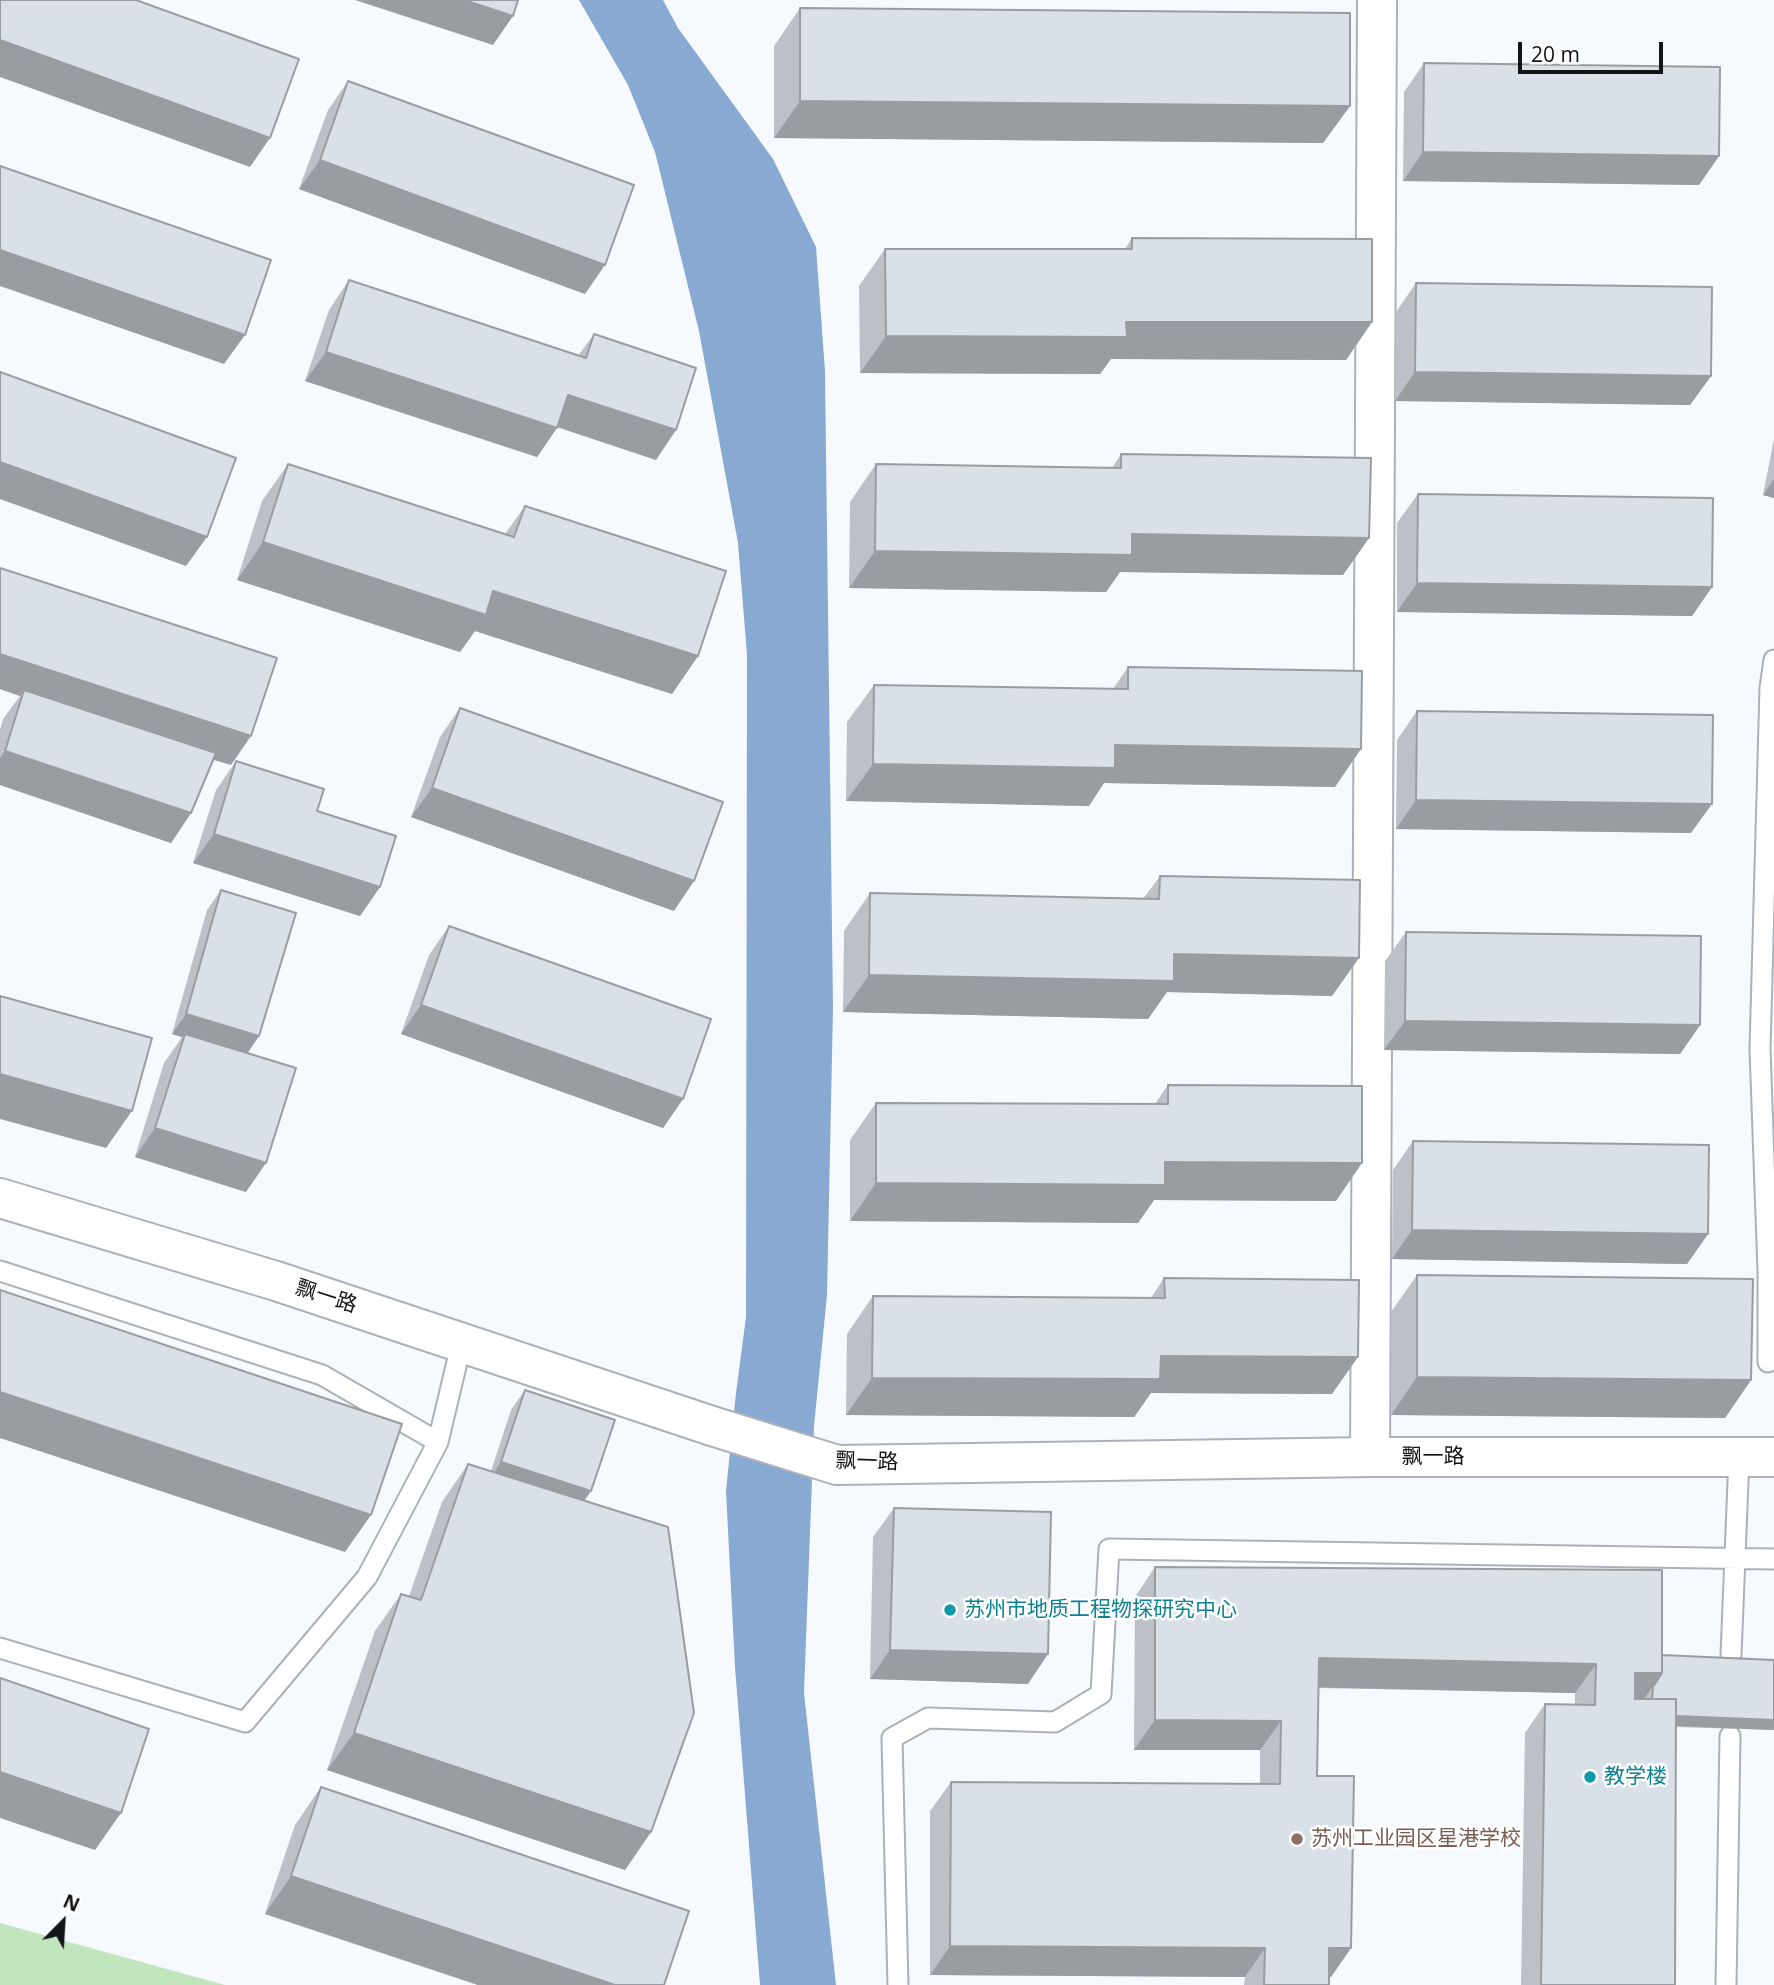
<!DOCTYPE html>
<html>
<head>
<meta charset="utf-8">
<style>
  body { margin:0 }
  #map { position:relative; width:1774px; height:1985px; overflow:hidden; background:#f6fafe; font-family:"Open Sans",sans-serif }
  canvas { display:block }
  .north { position:absolute; left:28px; top:1887px; width:70px; height:70px; -webkit-text-stroke:5px #fff; paint-order:stroke; rotate:24deg; font-size:19px; font-weight:700; line-height:28px; text-align:center; color:#121416 }
  .north::after { content:''; display:block; margin:auto; width:24px; height:32px; background:#121416; clip-path:polygon(50% 0,100% 100%,50% 72%,0 100%) }
  .scale { position:absolute; left:1518px; top:42px; width:145px; height:32px; box-sizing:border-box; border:4px solid #121416; border-top:0; padding-left:9px; font-size:21px; line-height:24px; white-space:nowrap; color:#121416; -webkit-text-stroke:5px #fff; paint-order:stroke }
</style>
</head>
<body>
<div id="map">
<canvas width="1774" height="1985"></canvas>
<div class="north">N</div>
<div class="scale">20 m</div>
</div>
<script>
const c = document.querySelector('canvas').getContext('2d');
c.lineJoin = 'round';
function fillPath(path, color) {
  c.fillStyle = color;
  c.fill(path, 'evenodd');
}
function stroke(path, color, width, dash) {
  c.strokeStyle = color;
  c.lineWidth = width;
  c.lineCap = dash ? 'butt' : 'round';
  c.setLineDash(dash || []);
  c.stroke(path);
}
function label(font, color, halo, rows, align = 'center') {
  c.font = font + ' "Open Sans","Noto Sans SC",sans-serif';
  c.lineWidth = 5;
  c.setLineDash([]);
  c.textBaseline = 'middle';
  c.strokeStyle = halo;
  c.fillStyle = color;
  for (const [text, x, y, turn = 0] of rows) {
    c.save();
    c.translate(x, y);
    c.rotate((+turn || 0) * Math.PI / 180);
    c.textAlign = isNaN(turn) ? turn : align;
    if (halo) c.strokeText(text, 0, 0);
    c.fillText(text, 0, 0);
    c.restore();
  }
}
const green = new Path2D(`
  M 0,1923 L 225,1985 L 0,1985 Z`);
const water = new Path2D(`
  M 579,0 L 663,0 L 678,28 L 773,159 L 816,247 L 825,371 L 833,1008 L 827,1295 L 814,1426 L 804,1693 L 836,1985 L 760,1985 L 735,1667 L 726,1491 L 736,1393 L 746,1317 L 747,655 L 738,543 L 699,331 L 655,152 L 628,85 Z`);
const lane = new Path2D(`
  M 0,1271 L 322,1375 L 438,1442
  M 1768,1362 L 1768,1271 L 1760,1049 L 1770,688 L 1774,660
  M 0,1648 L 245,1722 L 367,1577 L 438,1442 L 462,1341
  M 1731,1655 L 1739,1457
  M 898,1985 L 892,1738 L 928,1718 L 1055,1722 L 1101,1694 L 1109,1549 L 1774,1559
  M 1726,1985 L 1730,1736`);
const street = new Path2D(`
  M 1370,1457 L 1377,0`);
const secondary = new Path2D(`
  M 0,1198 L 276,1281 L 712,1426 L 837,1465 L 1370,1457 L 1774,1457`);
const wall = new Path2D(`
  M 800,8 L 1350,106 L 1323,143 L 774,138 L 774,46 Z
  M 1424,63 L 1719,156 L 1699,185 L 1403,181 L 1404,92 Z
  M 348,81 L 585,294 L 299,189 L 328,110 Z
  M 1132,238 L 1372,322 L 1346,360 L 1111,359 L 1100,374 L 860,373 L 859,286 L 885,249 L 1125,249 Z
  M 349,280 L 578,356 L 594,334 L 656,460 L 557,427 L 537,457 L 305,381 L 329,310 Z
  M 1416,283 L 1711,376 L 1690,405 L 1395,401 L 1396,312 Z
  M 1774,439 L 1774,498 L 1763,495 Z
  M 1121,454 L 1369,538 L 1343,575 L 1120,572 L 1106,592 L 849,588 L 850,502 L 876,464 L 1112,468 Z
  M 288,464 L 505,534 L 525,506 L 698,656 L 672,694 L 475,631 L 460,652 L 237,580 L 262,501 Z
  M 1418,494 L 1712,587 L 1692,616 L 1397,612 L 1397,523 Z
  M 0,568 L 231,765 L 213,760 L 191,813 L 171,843 L 0,785 L 0,730 L 3,719 L 20,696 L 0,689 Z
  M 1128,667 L 1335,787 L 1104,783 L 1089,806 L 846,801 L 847,722 L 874,685 L 1113,689 Z
  M 460,708 L 674,911 L 411,817 L 440,737 Z
  M 1417,711 L 1691,833 L 1396,829 L 1397,740 Z
  M 236,761 L 317,811 L 380,887 L 360,916 L 193,863 L 216,790 Z
  M 1160,876 L 1332,996 L 1167,992 L 1148,1019 L 843,1012 L 844,931 L 870,893 L 1143,899 Z
  M 221,890 L 259,1036 L 248,1053 L 246,1192 L 135,1157 L 164,1063 L 182,1037 L 172,1034 L 207,910 Z
  M 449,926 L 683,1099 L 663,1128 L 401,1034 L 429,955 Z
  M 1406,932 L 1700,1025 L 1680,1054 L 1384,1050 L 1385,961 Z
  M 1168,1085 L 1336,1201 L 1154,1200 L 1138,1223 L 850,1221 L 850,1140 L 876,1103 L 1155,1104 Z
  M 1413,1141 L 1708,1234 L 1687,1264 L 1392,1259 L 1393,1170 Z
  M 1417,1275 L 1751,1380 L 1725,1418 L 1391,1415 L 1391,1312 Z
  M 1164,1278 L 1332,1394 L 1151,1393 L 1134,1417 L 846,1415 L 847,1334 L 873,1296 L 1151,1298 Z
  M 525,1390 L 591,1491 L 584,1500 L 651,1832 L 625,1870 L 327,1770 L 375,1631 L 401,1594 L 409,1596 L 442,1502 L 468,1464 L 491,1471 L 511,1410 Z
  M 894,1508 L 1028,1684 L 870,1679 L 873,1537 Z
  M 1155,1567 L 1662,1655 L 1774,1660 L 1774,1730 L 1676,1727 L 1675,1985 L 1521,1985 L 1525,1733 L 1545,1704 L 1575,1705 L 1575,1693 L 1319,1688 L 1317,1776 L 1351,1948 L 1331,1977 L 1329,1977 L 1329,1985 L 1244,1985 L 1245,1977 L 930,1975 L 930,1811 L 951,1782 L 1260,1784 L 1260,1750 L 1134,1750 L 1135,1597 Z
  M 321,1787 L 664,1985 L 478,1985 L 265,1914 L 295,1825 Z`);
const shadedWall = new Path2D(`
  M 355,0 L 464,0 L 513,16 L 493,45 Z
  M 0,40 L 270,138 L 250,167 L 0,77 Z
  M 800,101 L 1350,106 L 1323,143 L 774,138 Z
  M 1423,152 L 1719,156 L 1699,185 L 1403,181 Z
  M 320,160 L 605,265 L 585,294 L 299,189 Z
  M 0,250 L 245,335 L 224,364 L 0,286 Z
  M 1126,322 L 1372,322 L 1346,360 L 1111,359 L 1100,374 L 860,373 L 886,336 Z
  M 326,352 L 557,428 L 537,457 L 305,381 Z
  M 1415,372 L 1711,376 L 1690,405 L 1395,401 Z
  M 568,395 L 676,430 L 656,460 L 548,424 Z
  M 0,462 L 207,537 L 186,566 L 0,499 Z
  M 1774,479 L 1774,498 L 1763,495 Z
  M 1132,534 L 1369,538 L 1343,575 L 1120,572 L 1106,592 L 849,588 L 875,551 Z
  M 263,542 L 493,591 L 698,656 L 672,694 L 475,631 L 460,652 L 237,580 Z
  M 1417,583 L 1712,587 L 1692,616 L 1397,612 Z
  M 0,654 L 251,736 L 231,765 L 22,697 L 24,690 L 20,696 L 0,689 Z
  M 1115,745 L 1361,749 L 1335,787 L 1104,783 L 1089,806 L 846,801 L 873,764 Z
  M 5,751 L 191,813 L 171,843 L 0,785 L 0,758 Z
  M 432,788 L 694,881 L 674,911 L 411,817 Z
  M 1416,800 L 1712,804 L 1691,833 L 1396,829 Z
  M 214,834 L 380,887 L 360,916 L 193,863 Z
  M 1174,954 L 1359,958 L 1332,996 L 1167,992 L 1148,1019 L 843,1012 L 869,975 Z
  M 421,1005 L 683,1099 L 663,1128 L 401,1034 Z
  M 186,1014 L 259,1036 L 245,1056 L 185,1034 L 182,1037 L 172,1034 Z
  M 1405,1021 L 1700,1025 L 1680,1054 L 1384,1050 Z
  M 0,1074 L 132,1111 L 106,1148 L 0,1119 Z
  M 155,1128 L 266,1163 L 246,1192 L 135,1157 Z
  M 1165,1162 L 1362,1163 L 1336,1201 L 1154,1200 L 1138,1223 L 850,1221 L 876,1183 Z
  M 1412,1230 L 1708,1234 L 1687,1264 L 1392,1259 Z
  M 1161,1356 L 1358,1357 L 1332,1394 L 1151,1393 L 1134,1417 L 846,1415 L 872,1378 Z
  M 1417,1377 L 1751,1380 L 1725,1418 L 1391,1415 Z
  M 0,1392 L 371,1515 L 345,1552 L 0,1438 Z
  M 501,1462 L 591,1491 L 577,1511 L 487,1482 Z
  M 890,1650 L 1048,1654 L 1028,1684 L 870,1679 Z
  M 1319,1658 L 1596,1664 L 1575,1693 L 1299,1687 Z
  M 1635,1673 L 1662,1673 L 1642,1702 L 1615,1702 Z
  M 1652,1715 L 1774,1720 L 1774,1730 L 1645,1725 Z
  M 1155,1720 L 1281,1721 L 1260,1750 L 1134,1750 Z
  M 354,1733 L 651,1832 L 625,1870 L 327,1770 Z
  M 0,1772 L 121,1813 L 95,1850 L 0,1818 Z
  M 291,1876 L 615,1985 L 478,1985 L 265,1914 Z
  M 950,1946 L 1265,1948 L 1245,1977 L 930,1975 Z
  M 1329,1948 L 1351,1948 L 1331,1977 L 1309,1977 Z`);
const building = new Path2D(`
  M 0,0 L 136,0 L 299,59 L 270,138 L 0,40 Z
  M 464,0 L 518,0 L 513,16 Z
  M 800,8 L 1350,13 L 1350,106 L 800,101 Z
  M 1424,63 L 1720,67 L 1719,156 L 1423,152 Z
  M 348,81 L 634,185 L 605,265 L 320,160 Z
  M 0,166 L 271,260 L 245,335 L 0,250 Z
  M 1132,238 L 1372,239 L 1372,322 L 1126,322 L 1127,337 L 886,336 L 885,249 L 1132,249 Z
  M 349,280 L 586,358 L 594,334 L 696,368 L 676,430 L 568,395 L 557,428 L 326,352 Z
  M 1416,283 L 1712,287 L 1711,376 L 1415,372 Z
  M 0,372 L 236,458 L 207,537 L 0,462 Z
  M 1121,454 L 1371,458 L 1369,538 L 1132,534 L 1132,555 L 875,551 L 876,464 L 1121,468 Z
  M 288,464 L 514,537 L 525,506 L 726,571 L 698,656 L 493,591 L 486,615 L 263,542 Z
  M 1418,494 L 1713,498 L 1712,587 L 1417,583 Z
  M 0,568 L 277,658 L 251,736 L 0,654 Z
  M 1128,667 L 1362,671 L 1361,749 L 1115,745 L 1115,768 L 873,764 L 874,685 L 1128,689 Z
  M 24,690 L 216,753 L 191,813 L 5,751 Z
  M 460,708 L 723,802 L 694,881 L 432,788 Z
  M 1417,711 L 1713,715 L 1712,804 L 1416,800 Z
  M 236,761 L 324,789 L 317,811 L 396,836 L 380,887 L 214,834 Z
  M 1160,876 L 1360,880 L 1359,958 L 1174,954 L 1174,981 L 869,975 L 870,893 L 1159,899 Z
  M 221,890 L 296,913 L 259,1036 L 186,1014 Z
  M 449,926 L 711,1019 L 683,1099 L 421,1005 Z
  M 1406,932 L 1701,936 L 1700,1025 L 1405,1021 Z
  M 0,996 L 152,1038 L 132,1111 L 0,1074 Z
  M 185,1034 L 296,1068 L 266,1163 L 155,1128 Z
  M 1168,1085 L 1362,1086 L 1362,1163 L 1165,1162 L 1165,1185 L 876,1183 L 876,1103 L 1168,1104 Z
  M 1413,1141 L 1709,1145 L 1708,1234 L 1412,1230 Z
  M 1417,1275 L 1753,1279 L 1751,1380 L 1417,1377 Z
  M 1164,1278 L 1359,1280 L 1358,1357 L 1161,1356 L 1160,1379 L 872,1378 L 873,1296 L 1165,1298 Z
  M 0,1290 L 402,1424 L 371,1515 L 0,1392 Z
  M 525,1390 L 615,1420 L 591,1491 L 501,1462 Z
  M 468,1464 L 668,1527 L 694,1713 L 651,1832 L 354,1733 L 401,1594 L 421,1600 Z
  M 894,1508 L 1051,1512 L 1048,1654 L 890,1650 Z
  M 1155,1567 L 1662,1570 L 1662,1673 L 1635,1673 L 1635,1699 L 1676,1699 L 1675,1985 L 1541,1985 L 1545,1704 L 1595,1705 L 1596,1664 L 1319,1658 L 1317,1776 L 1354,1776 L 1351,1948 L 1329,1948 L 1329,1985 L 1264,1985 L 1265,1948 L 950,1946 L 951,1782 L 1280,1784 L 1281,1721 L 1155,1720 Z
  M 1662,1655 L 1774,1660 L 1774,1720 L 1676,1716 L 1676,1699 L 1652,1699 L 1653,1687 L 1662,1673 Z
  M 0,1678 L 149,1729 L 121,1813 L 0,1772 Z
  M 321,1787 L 689,1911 L 664,1985 L 615,1985 L 291,1876 Z`);
const markers = [
  [950,1610,7,"#0f9aa8"],
  [1590,1777,7,"#0f9aa8"],
  [1297,1839,7,"#8d6e63"]
];
const streetNames = [
  ["飘一路",326,1297,18],
  ["飘一路",1433,1457],
  ["飘一路",867,1462,2]
];
const cultureNames = [
  ["苏州市地质工程物探研究中心",964,1610],
  ["教学楼",1604,1777]
];
const educationNames = [
  ["苏州工业园区星港学校",1311,1839]
];
fillPath(green, '#c1e6bd');
fillPath(water, '#88aad2');
stroke(lane, '#acb1b8', 23);
stroke(street, '#acb1b8', 42);
stroke(secondary, '#acb1b8', 42);
stroke(lane, '#fff', 19);
stroke(street, '#fff', 38);
stroke(secondary, '#fff', 38);
fillPath(wall, '#bbc1c7');
fillPath(shadedWall, '#999da2');
fillPath(building, '#dae0e7');
stroke(building, '#999da2', 2);
for (const [x, y, r, color] of markers) {
  const dot = new Path2D();
  dot.arc(x, y, r, 0, 2 * Math.PI);
  c.fillStyle = color;
  c.fill(dot);
  stroke(dot, '#fff', 2.5);
}
label('21px', '#121416', '#fff', streetNames);
label('21px', '#0d838f', '#fff', cultureNames, 'left');
label('21px', '#785e54', '#fff', educationNames, 'left');
</script>
</body>
</html>
